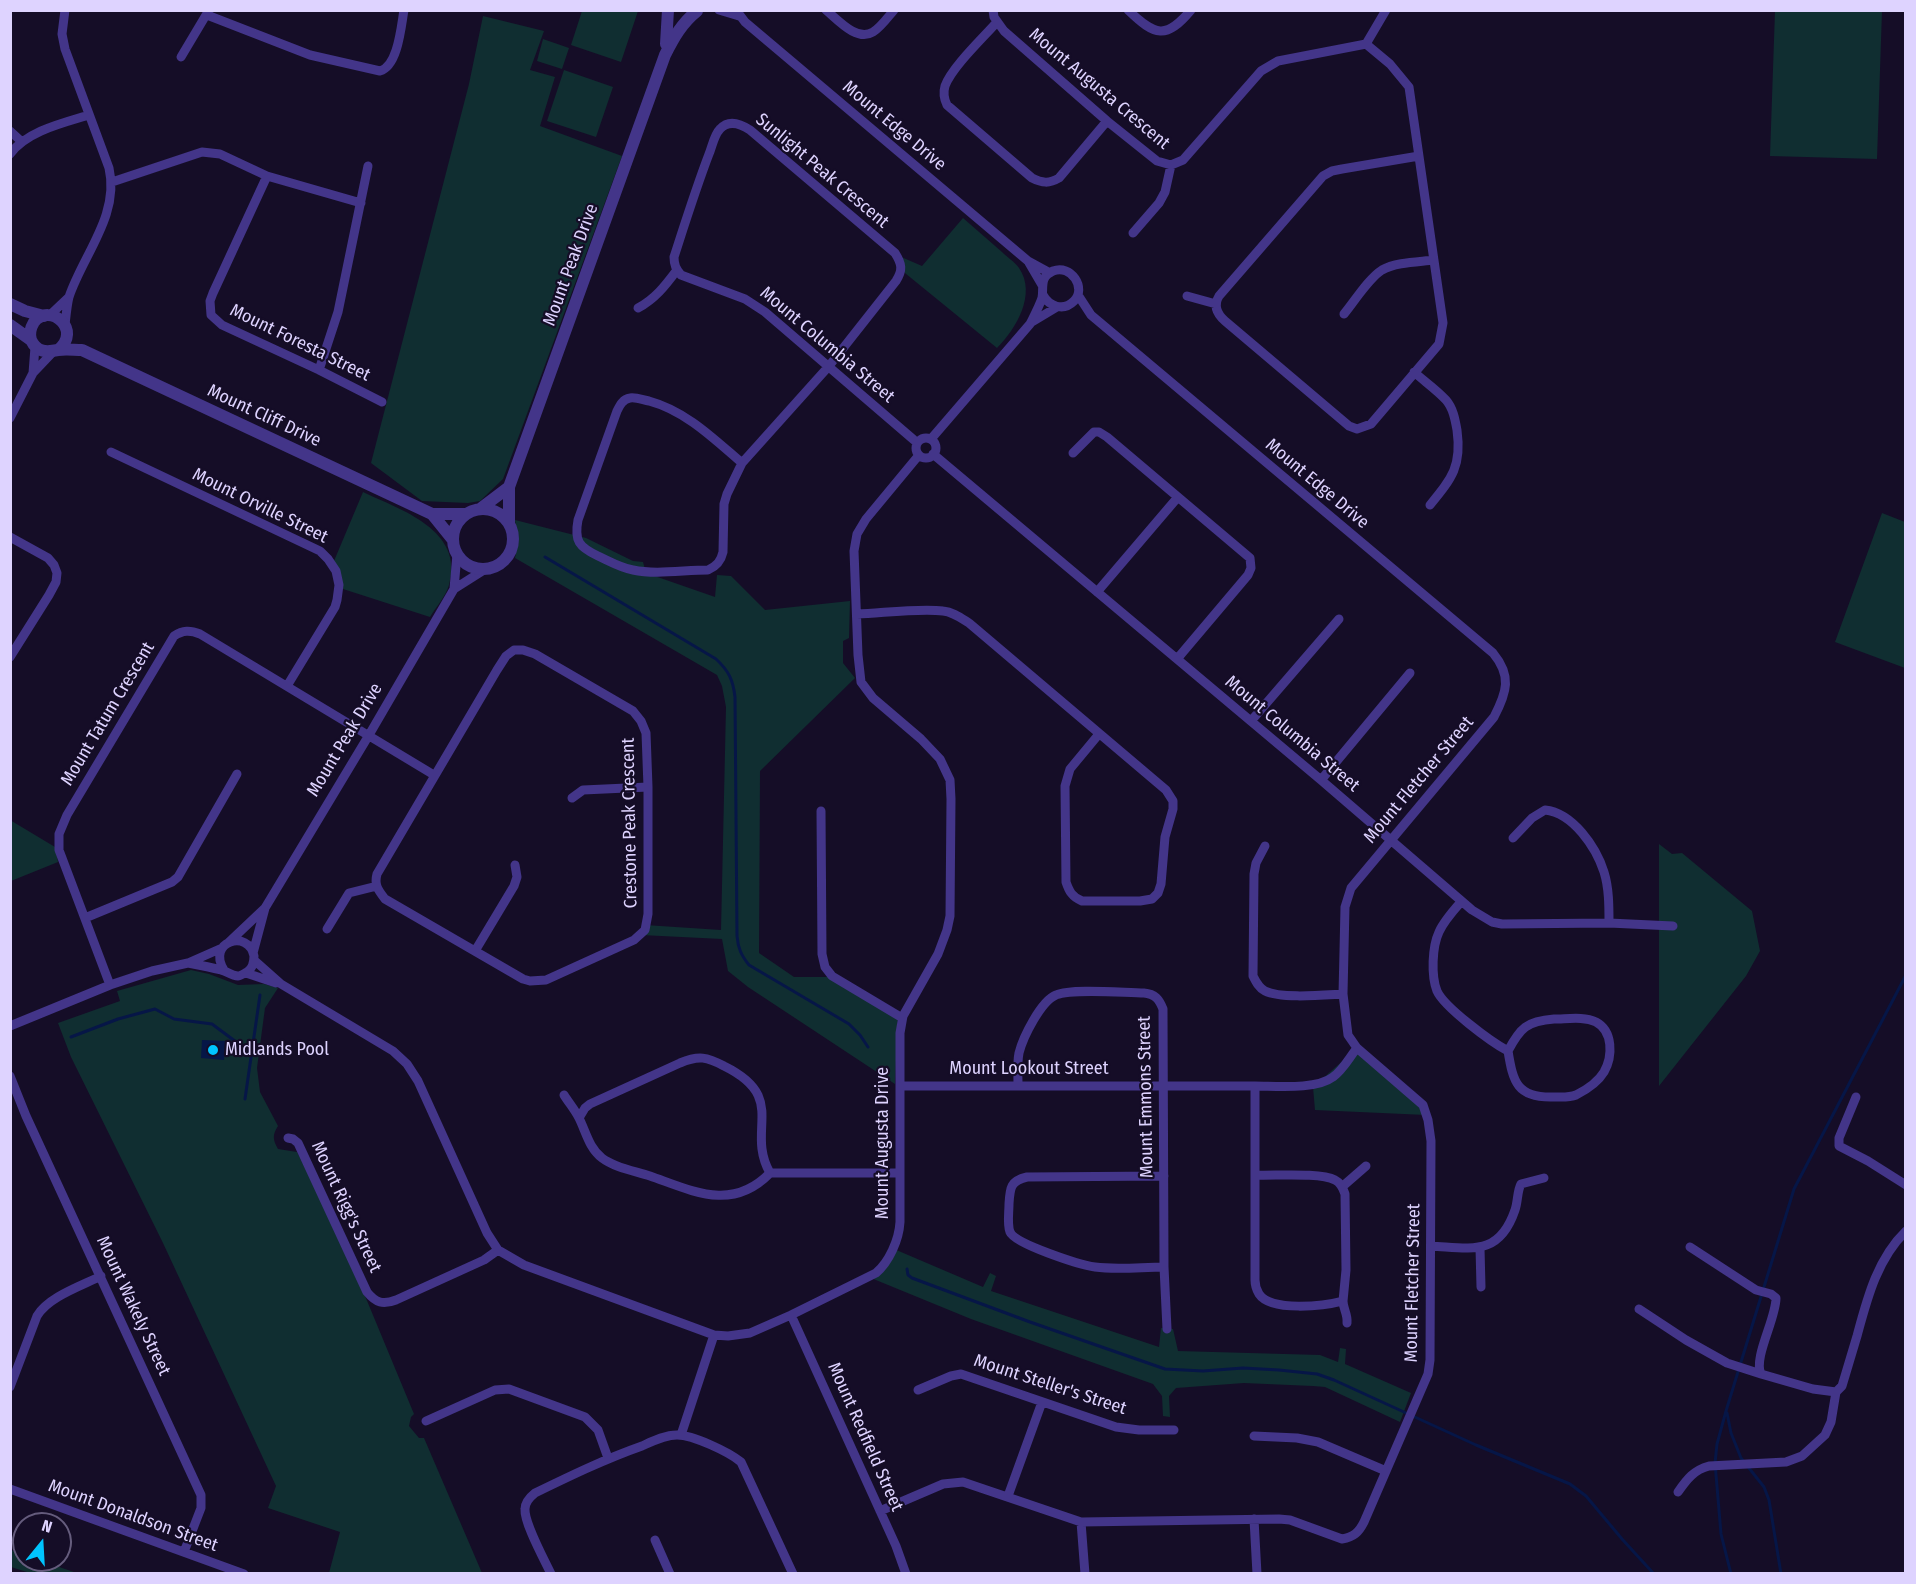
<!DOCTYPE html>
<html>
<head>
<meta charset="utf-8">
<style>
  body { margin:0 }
  #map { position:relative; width:1916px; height:1584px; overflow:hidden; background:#150d27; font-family:"Fira Sans Condensed",sans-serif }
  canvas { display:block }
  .frame { position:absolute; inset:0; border:12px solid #ded3ff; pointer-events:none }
  .north { position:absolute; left:12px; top:1512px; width:60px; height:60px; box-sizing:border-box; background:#150d27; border:2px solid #655c7d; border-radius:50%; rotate:18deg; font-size:16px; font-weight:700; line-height:24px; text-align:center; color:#ded3ff }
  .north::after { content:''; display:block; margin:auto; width:21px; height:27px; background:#00c4fe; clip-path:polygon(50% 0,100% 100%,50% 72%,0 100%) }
</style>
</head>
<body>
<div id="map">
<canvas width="1916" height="1584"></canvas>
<div class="frame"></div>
<div class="north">N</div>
</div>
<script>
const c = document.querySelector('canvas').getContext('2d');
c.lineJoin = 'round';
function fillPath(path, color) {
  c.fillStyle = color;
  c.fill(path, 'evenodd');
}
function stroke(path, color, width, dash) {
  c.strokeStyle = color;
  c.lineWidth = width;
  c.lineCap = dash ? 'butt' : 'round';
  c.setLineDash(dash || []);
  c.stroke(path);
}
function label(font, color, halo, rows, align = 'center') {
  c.font = font + ' "Fira Sans Condensed",sans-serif';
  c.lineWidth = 4.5;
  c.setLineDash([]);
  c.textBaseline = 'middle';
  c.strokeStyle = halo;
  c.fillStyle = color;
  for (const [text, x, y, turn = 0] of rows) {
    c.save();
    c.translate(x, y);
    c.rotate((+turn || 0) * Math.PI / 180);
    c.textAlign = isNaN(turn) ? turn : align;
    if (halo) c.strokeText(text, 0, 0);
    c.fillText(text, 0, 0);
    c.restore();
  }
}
const green = new Path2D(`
  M 582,11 L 638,11 L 621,62 L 571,45 Z
  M 1775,11 L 1882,11 L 1877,159 L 1770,156 Z
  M 483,16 L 544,31 L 530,70 L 555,77 L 540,126 L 622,156 L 503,479 L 480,501 L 468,503 L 422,501 L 371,463 L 469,84 Z
  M 543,39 L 569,48 L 562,69 L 537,61 Z
  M 564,70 L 613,87 L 596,137 L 547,121 Z
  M 963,218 C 976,229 989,241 1002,252 C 1007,257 1015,262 1019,268 C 1037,294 1016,329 997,348 L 900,269 L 899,256 L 922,266 Z
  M 363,492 C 401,510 465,530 449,585 C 446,596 436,607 430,617 L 343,589 L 334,561 Z
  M 1882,513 L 1905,522 L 1905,668 L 1835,642 Z
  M 515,520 L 586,538 L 633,561 L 643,562 L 646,573 L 715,597 L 717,575 L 731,576 L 765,610 L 850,601 L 849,638 L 843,641 L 843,663 L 855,678 L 760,771 L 759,953 L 794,977 L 831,977 L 898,1015 L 895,1084 L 748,987 L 728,971 L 722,939 L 641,935 L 645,925 L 721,930 L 726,707 L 722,686 L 717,675 L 515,558 L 518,544 Z
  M 10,820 L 55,847 L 58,862 L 11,881 Z
  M 1659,844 L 1672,854 L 1682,853 L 1752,911 L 1760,951 L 1746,976 L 1659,1086 Z
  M 191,970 L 209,974 L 238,985 L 264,984 L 278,988 L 265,1008 L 257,1068 L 260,1092 L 278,1126 C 272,1135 273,1140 278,1149 L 297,1152 L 306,1169 L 358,1279 L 414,1414 L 411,1417 L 409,1426 L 419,1438 L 424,1438 L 482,1573 L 329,1573 L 340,1532 L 268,1508 L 276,1486 L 163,1243 L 71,1057 L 58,1023 L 120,1001 L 117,991 Z
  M 1355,1050 L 1425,1106 L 1426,1115 L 1315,1110 L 1313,1087 Z
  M 894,1249 L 983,1287 L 990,1273 L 996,1276 L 991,1291 L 1159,1347 L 1161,1328 L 1173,1329 L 1178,1351 L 1320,1355 L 1338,1362 L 1340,1348 L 1346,1349 L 1345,1364 L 1411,1393 L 1400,1422 L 1325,1387 L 1313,1386 L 1244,1383 L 1176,1388 L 1169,1396 L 1170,1417 L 1163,1416 L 1162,1396 L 1153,1384 L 971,1319 L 871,1278 Z
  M 11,1550 L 24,1555 L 24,1560 L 38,1560 L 77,1573 L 30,1573 L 11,1567 Z`);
const water = new Path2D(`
  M 202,1040 L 226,1041 L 224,1060 L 201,1058 Z`);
const stream = new Path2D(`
  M 545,557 L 716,659 C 729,671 733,680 735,697 L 737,936 C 738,948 741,955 749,965 L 849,1024 L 860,1035 L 868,1047
  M 71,1037 L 118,1019 L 155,1009 L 174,1019 L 212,1024 L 251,1053
  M 245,1099 L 260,995
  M 907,1269 L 908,1275 L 912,1278 L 1030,1322 L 1165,1369 L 1203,1371 L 1243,1368 L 1279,1370 L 1317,1374 L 1334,1380 L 1476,1445 L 1570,1484 L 1586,1496 L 1622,1539 L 1654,1574
  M 1727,1413 L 1731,1433 L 1741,1458 L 1764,1487 L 1769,1500 L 1781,1574
  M 1731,1574 L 1721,1534 L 1715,1463 L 1717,1444 L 1726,1411 L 1794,1189 L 1906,975`);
const minor = new Path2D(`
  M 719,10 L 739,16
  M 736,10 L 745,22 L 1028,261 L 1050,273
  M 826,10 C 838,20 857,42 873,32 C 881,27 888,17 894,10
  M 993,10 L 994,17 L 1004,31 L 1107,121 L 1157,161 L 1171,165 L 1183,160 L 1261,71 L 1278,61 L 1366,44 L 1386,10
  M 1128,10 C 1155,36 1166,40 1191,10
  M 207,15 L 310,55 L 380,71 C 398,66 401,27 404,10
  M 997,22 C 983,38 952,67 945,86 C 943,93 944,99 947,105 L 1032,178 C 1042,183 1049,184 1059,178 L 1107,121
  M 1366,44 L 1390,64 L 1409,87 L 1443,323 L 1439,344 L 1371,424 L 1357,429 L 1349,426 L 1225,321 C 1217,314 1213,306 1219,296 L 1323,176 L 1332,171 L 1342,169 L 1419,156
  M 181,57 L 209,10
  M 10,131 L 22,142
  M 10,154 C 27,131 63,123 89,115
  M 267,176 L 213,293 L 210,301 L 211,315 L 222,325 L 319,370 L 382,402
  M 112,182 L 202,152 L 220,154 L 267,176 L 361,203
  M 1133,233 L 1159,203 L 1165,192 L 1171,165
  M 1028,261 L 1042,285
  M 1187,296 L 1216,304
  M 638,308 C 655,299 665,286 677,270
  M 1344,314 C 1354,302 1369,278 1382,270 C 1396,262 1418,262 1434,260
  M 50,315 L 69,297
  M 1032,322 L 1057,307
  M 65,325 C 66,316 67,305 69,297 C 83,255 120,215 109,168 L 65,49 L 62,34 L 65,10
  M 319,370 L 338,312 L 368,166
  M 1414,372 C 1424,381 1437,390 1446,400 C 1453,408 1455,419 1457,430 C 1462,466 1452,478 1430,505
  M 33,373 L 35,347
  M 10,418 L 33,373 L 53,352
  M916 448a10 10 0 1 1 20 0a10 10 0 1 1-20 0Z
  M 931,439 L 1030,324 C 1034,316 1039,307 1042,298 C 1044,288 1039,277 1053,271 C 1071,264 1087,288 1074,301 C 1063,312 1049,306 1043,295
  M 111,452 L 320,551 L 328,559 L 336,571 L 339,585 L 337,600 L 335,607 L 287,686
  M 1073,453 L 1094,432 L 1099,432 L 1107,437 L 1250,558 L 1251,568 L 1248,575 L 1177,659
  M 933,454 L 1321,780 L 1472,910 L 1492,922 L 1502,924 L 1609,923 L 1673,926
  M 742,463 C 714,439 686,411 649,401 C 643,400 636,397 630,398 C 623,399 620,405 617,411 L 578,520 C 574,541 579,547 598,556 C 609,561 621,568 633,570 C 656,575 684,570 708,570 C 717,566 721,561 723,552 L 724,504 L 727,494 L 742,463 L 829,366 L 896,281 C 903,270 902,264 895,253 L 750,130 C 741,124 729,119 720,129 C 714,135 712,147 709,154 C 696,188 685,223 674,257 C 674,265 676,269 681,275 L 745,299 L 765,312 L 914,440 L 917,442
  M 10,537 L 48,558 L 54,565 L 57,573 L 56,582 L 49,595 L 10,657
  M 454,589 L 484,570
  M 1097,592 L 1178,497
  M 857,614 C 883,613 920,608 943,611 C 953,612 961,618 969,623 L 1166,790 L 1173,801 L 1173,809 L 1165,837 L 1161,884 L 1158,893 L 1152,899 L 1140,901 L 1082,901 C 1072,897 1069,891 1066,882 L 1065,786 L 1070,769 L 1099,734
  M 514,650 L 523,650 L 535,654 L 633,711 L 641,721 L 646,733 L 648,787 L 648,914 L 645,930 L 634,940 L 546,980 L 530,981 L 523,979 L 385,899 C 378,890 374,885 377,874 L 497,670 L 506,656 Z
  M 1251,721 L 1339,619
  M 1321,780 L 1410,673
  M 572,798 L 583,790 L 648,787
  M 821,811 L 822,954 L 825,967 L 832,976 L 899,1016 L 903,1016
  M 1513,838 L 1532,818 L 1545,810 C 1573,813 1596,847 1604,872 C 1609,888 1609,906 1609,923
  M 1265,846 L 1256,863 L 1254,874 L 1253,976 C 1256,982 1259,988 1265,991 C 1281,999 1324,995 1343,994
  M 1461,902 C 1453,911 1444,921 1439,932 C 1432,947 1431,976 1437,991 C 1444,1007 1491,1042 1508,1051
  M 85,918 L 172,882 L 178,877 L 237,774
  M 327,929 L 349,893 L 377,886
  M 228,943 L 265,908 L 369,735 L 454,589 L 457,554
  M 475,951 L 514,886 L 517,877 L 515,865
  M 253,953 L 265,908
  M 254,960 L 281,984 L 393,1051 L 407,1064 L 418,1081 L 487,1233 L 498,1250 L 524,1265 L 714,1335 L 728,1336 L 750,1333 L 791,1315 L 876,1273 C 889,1262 899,1240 900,1222 L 900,1033 L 903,1016 L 938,954 L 947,930 L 950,916 L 951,799 L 950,780 L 940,759 L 921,739 L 873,698 L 861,682 L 858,655 L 854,551 L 857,534 L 866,519 L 919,455
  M 188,963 C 199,965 210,967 221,970 C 227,971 231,976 238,976 C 240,976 245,973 247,972 C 252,969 254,962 254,956 C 249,929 206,941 224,970
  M 246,973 L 276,983
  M 110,985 L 59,850 L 59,834 L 67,815 L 174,636 C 183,630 190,630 200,634 L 434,775
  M 1554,1019 C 1567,1019 1584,1016 1596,1022 C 1613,1031 1613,1056 1604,1072 C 1598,1082 1586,1090 1576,1095 C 1569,1098 1560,1097 1553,1097 C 1517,1098 1513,1082 1508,1051 C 1520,1028 1527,1021 1554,1019 Z
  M 10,1026 L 110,985 L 152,971 L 188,963 L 222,948
  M 10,1076 L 26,1116 L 201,1495 L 201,1508 L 184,1552
  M 1018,1085 C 1018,1075 1017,1063 1019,1053 C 1023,1037 1041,1001 1056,995 C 1072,988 1125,993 1144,993 C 1155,994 1159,999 1163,1009 L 1164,1267 L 1167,1329
  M 901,1086 L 1255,1086 C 1276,1086 1316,1090 1333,1077 C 1343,1070 1349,1058 1357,1048
  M 1255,1086 L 1255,1280 C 1255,1284 1256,1289 1259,1294 C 1271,1312 1324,1306 1343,1301 L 1346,1270 L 1345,1194 C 1343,1188 1341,1183 1335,1180 C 1320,1172 1273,1176 1255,1175
  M 564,1095 C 569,1103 575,1110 579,1118 C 586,1132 589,1148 602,1158 C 615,1168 635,1171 650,1176 C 693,1191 732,1212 770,1173 L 899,1173
  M 1856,1097 L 1839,1138 L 1839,1146 L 1868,1161 L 1906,1185
  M 579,1118 L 585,1108 L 590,1104 L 680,1063 C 699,1055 707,1057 724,1066 C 789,1098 745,1129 770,1173
  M 288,1138 L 293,1139 L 298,1143 L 367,1292 C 376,1303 383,1305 396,1300 L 484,1260 L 498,1250
  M 1164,1176 L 1027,1177 C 1010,1181 1010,1188 1009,1204 C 1009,1213 1007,1224 1010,1232 C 1015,1244 1080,1265 1095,1267 C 1117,1270 1142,1267 1164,1267
  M 1343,1186 L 1366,1166
  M 1431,1246 C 1471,1248 1499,1257 1515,1210 C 1518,1202 1517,1191 1521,1184 L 1544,1178
  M 1690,1247 L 1756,1290 L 1771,1294 L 1776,1298 C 1776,1319 1753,1358 1761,1374 L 1813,1389 L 1836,1392
  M 1480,1248 L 1481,1287
  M 1343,1301 C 1343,1309 1348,1314 1347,1323
  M 1639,1309 L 1686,1340 L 1727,1363 L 1761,1374
  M 791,1315 L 896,1546 L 906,1574
  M 10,1387 L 37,1316 C 48,1297 81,1286 101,1276
  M 918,1390 L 951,1376 L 961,1374 L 1116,1427 L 1139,1430 L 1174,1430
  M 426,1421 L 495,1390 L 509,1389 L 585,1417 L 598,1430 L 608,1458
  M 681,1435 L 714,1335
  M 1254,1436 L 1297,1438 L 1318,1442 L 1386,1471
  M 10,1489 L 244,1574
  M 1678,1492 C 1687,1479 1694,1470 1709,1466 L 1786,1462 L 1802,1456 L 1825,1435 L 1831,1422 L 1836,1392 L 1842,1386 C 1847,1369 1852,1353 1857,1336 C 1867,1299 1877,1259 1906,1231
  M 1008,1496 L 1042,1402
  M 880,1511 L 943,1484 L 963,1482 L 1081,1522 L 1279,1519 L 1290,1520 L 1342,1539 C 1354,1537 1359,1532 1364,1522 L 1428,1374 L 1430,1360 L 1431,1141 L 1428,1120 L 1423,1105 L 1357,1048 L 1348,1035 L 1343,994 L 1345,907 L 1351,888 L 1494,717 C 1507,692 1512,676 1493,653 L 1091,315 L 1078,295
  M 1254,1519 L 1257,1574
  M 1081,1522 L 1085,1574
  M 655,1540 L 670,1574
  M 551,1574 C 544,1559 524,1523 525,1509 C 525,1502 530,1497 535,1493 C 570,1476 605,1459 642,1446 C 653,1441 665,1435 677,1435 C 693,1435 729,1452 741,1462 L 793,1574`);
const tertiary = new Path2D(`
  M 666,44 L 668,10
  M 10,304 L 25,311 L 44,316
  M 10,325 L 31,340
  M 58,350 C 83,330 50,302 34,322 C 31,327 29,334 31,340 C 37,353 47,352 58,350 C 66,349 74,350 82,350 L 432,514 L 466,514
  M453 539a30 30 0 1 1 60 0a30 30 0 1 1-60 0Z
  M 480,509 L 509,487
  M 432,514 L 453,540
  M 509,523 L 509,487 L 665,55 C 674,37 682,23 697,11`);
const markers = [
  [213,1050,6,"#00c4fe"]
];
const streetNames = [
  ["Mount Augusta Crescent",1099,89,40],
  ["Mount Edge Drive",894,126,40],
  ["Sunlight Peak Crescent",822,171,40],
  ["Mount Peak Drive",571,265,-70],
  ["Mount Foresta Street",300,343,26],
  ["Mount Columbia Street",827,345,40],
  ["Mount Cliff Drive",264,416,25],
  ["Mount Edge Drive",1317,484,40],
  ["Mount Orville Street",260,506,26],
  ["Mount Tatum Crescent",108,714,-59],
  ["Mount Columbia Street",1292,734,40],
  ["Mount Peak Drive",345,740,-59],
  ["Mount Fletcher Street",1419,780,-50],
  ["Crestone Peak Crescent",630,823,-91],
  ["Mount Lookout Street",1029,1069],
  ["Mount Emmons Street",1146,1097,-91],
  ["Mount Augusta Drive",883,1143,-90],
  ["Mount Rigg's Street",346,1207,65],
  ["Mount Fletcher Street",1413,1283,-89],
  ["Mount Wakely Street",133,1306,65],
  ["Mount Steller's Street",1050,1385,18],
  ["Mount Redfield Street",865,1437,66],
  ["Mount Donaldson Street",133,1516,20]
];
const poiNames = [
  ["Midlands Pool",225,1050]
];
fillPath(green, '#102e31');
fillPath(water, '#061647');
stroke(stream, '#061647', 3);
stroke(minor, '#433589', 9);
stroke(tertiary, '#433589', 12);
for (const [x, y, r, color] of markers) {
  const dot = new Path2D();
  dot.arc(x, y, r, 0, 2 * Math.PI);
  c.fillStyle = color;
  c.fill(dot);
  stroke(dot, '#150d27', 2);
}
label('18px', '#ded3ff', '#150d27', streetNames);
label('18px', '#ded3ff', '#150d27', poiNames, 'left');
</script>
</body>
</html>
